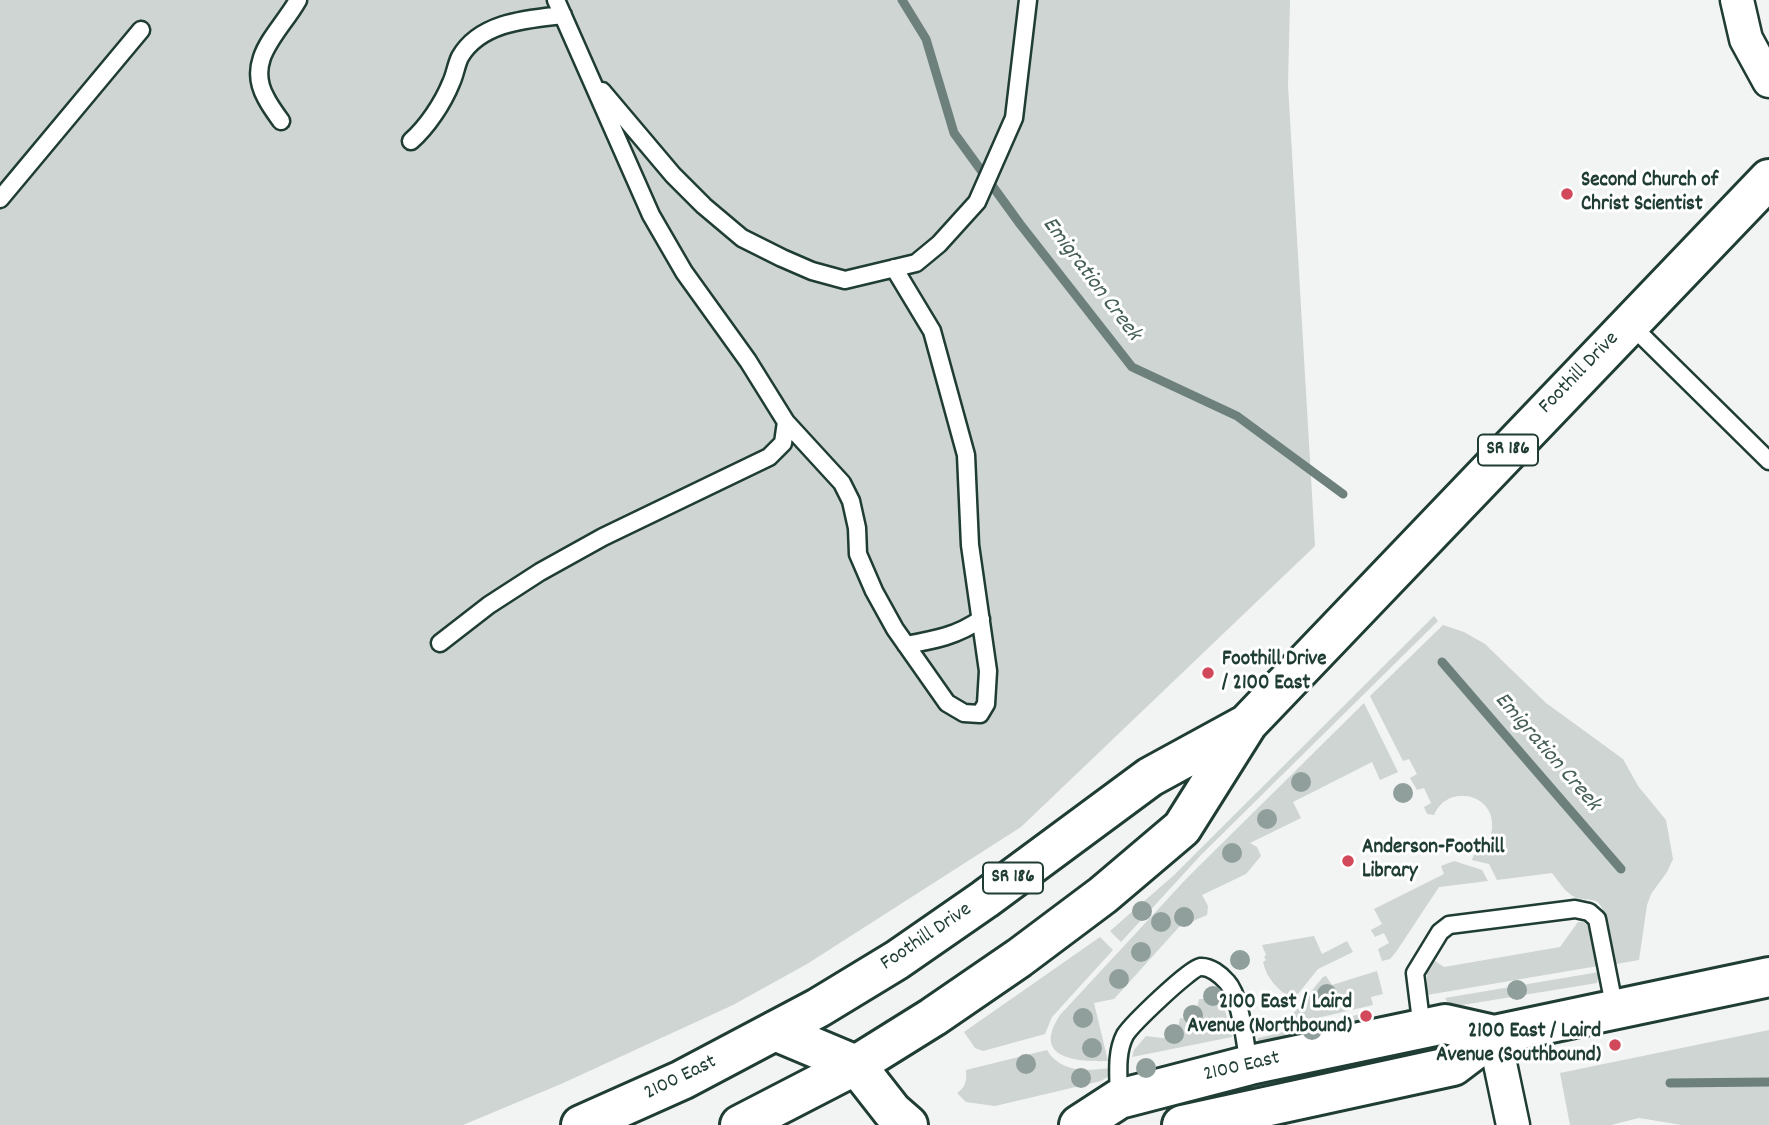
<!DOCTYPE html>
<html>
<head>
<meta charset="utf-8">
<style>
  body { margin:0 }
  canvas { display:block; background:#f2f3f3 }
</style>
</head>
<body>
<canvas width="1769" height="1125"></canvas>
<script>
const c = document.querySelector('canvas').getContext('2d');
c.lineJoin = 'round';
function fillPath(path, color) {
  c.fillStyle = color;
  c.fill(path, 'evenodd');
}
function stroke(path, color, width, dash) {
  c.strokeStyle = color;
  c.lineWidth = width;
  c.lineCap = dash ? 'butt' : 'round';
  c.setLineDash(dash || []);
  c.stroke(path);
}
function label(font, color, halo, rows, align = 'center') {
  c.font = font + ' Dekko,sans-serif';
  c.lineWidth = 6;
  c.setLineDash([]);
  c.textBaseline = 'middle';
  c.strokeStyle = halo;
  c.fillStyle = color;
  for (const [text, x, y, turn = 0] of rows) {
    c.save();
    c.translate(x, y);
    c.rotate((+turn || 0) * Math.PI / 180);
    c.textAlign = isNaN(turn) ? turn : align;
    if (halo) c.strokeText(text, 0, 0);
    c.fillText(text, 0, 0);
    c.restore();
  }
}
const green = new Path2D(`
  M 0,0 L 1290,0 L 1288,85 L 1315,546 L 1021,827 L 807,964 L 733,1005 L 561,1084 L 463,1125 L 0,1125 Z
  M 1434,616 L 1438,621 L 1201,855 L 1121,942 L 1110,931 L 1173,876 Z
  M 1443,625 L 1464,632 L 1485,644 L 1546,703 L 1623,759 L 1638,786 L 1666,820 L 1673,859 L 1667,872 L 1651,894 L 1647,905 L 1639,960 L 1616,964 C 1613,949 1609,909 1596,901 C 1591,899 1585,900 1580,899 C 1567,896 1560,883 1552,873 L 1497,880 L 1489,864 L 1472,860 C 1476,847 1490,843 1492,829 C 1496,793 1447,783 1434,815 L 1427,814 L 1424,807 L 1431,803 L 1424,788 L 1417,790 L 1410,778 L 1417,774 L 1409,759 L 1403,761 L 1370,696 Z
  M 1364,703 L 1398,772 L 1380,780 L 1372,762 L 1293,802 L 1301,818 L 1250,843 L 1257,847 L 1261,856 L 1246,874 L 1202,895 L 1208,906 L 1207,915 L 1179,927 L 1114,999 L 1094,1003 L 1108,1061 C 1077,1062 1031,1059 1060,1015 L 1187,878 Z
  M 1454,861 L 1482,870 L 1488,881 L 1439,887 L 1396,952 L 1390,959 L 1382,961 L 1378,949 L 1389,943 L 1384,933 L 1375,937 L 1371,930 L 1382,924 L 1374,909 L 1444,874 L 1441,866 Z
  M 1578,922 L 1583,922 L 1590,927 L 1598,966 L 1427,995 L 1427,969 L 1432,959 L 1444,967 L 1560,947 Z
  M 1314,936 L 1322,954 L 1347,941 L 1353,952 L 1318,969 L 1293,1000 C 1278,989 1267,980 1263,962 L 1266,960 L 1264,957 L 1266,955 L 1262,945 Z
  M 1100,937 L 1113,950 L 1052,1017 L 1045,1034 L 983,1051 L 975,1048 L 964,1032 Z
  M 1377,971 L 1383,994 L 1371,997 L 1373,1005 L 1283,1026 L 1323,977 L 1326,976 L 1332,985 Z
  M 1599,972 L 1597,983 L 1450,1007 L 1445,998 Z
  M 1208,988 L 1221,996 L 1232,1037 L 1132,1057 L 1134,1050 L 1146,1036 L 1170,1039 L 1171,1027 L 1178,1028 L 1180,1018 L 1187,1019 L 1189,1008 L 1197,1009 L 1199,999 L 1205,999 Z
  M 1365,1013 L 1368,1022 L 1265,1044 L 1258,1041 L 1258,1038 Z
  M 1769,1030 L 1769,1125 L 1682,1125 L 1639,1118 L 1611,1125 L 1570,1125 L 1560,1073 Z
  M 1047,1050 C 1061,1073 1086,1071 1110,1068 L 1109,1076 L 1101,1081 L 995,1106 L 966,1102 L 957,1093 C 966,1087 967,1080 966,1070 Z`);
const stream = new Path2D(`
  M 902,0 L 926,39 L 954,133 L 1020,224 L 1132,367 L 1237,416 L 1343,494
  M 1442,662 L 1621,869
  M 1670,1083 L 1769,1082`);
const service = new Path2D(`
  M 602,91 L 673,175 L 704,206 L 742,238 L 782,258 L 812,271 L 845,280 L 916,263 L 939,244 L 977,202 L 1014,118 L 1028,0
  M 281,121 C 276,114 270,106 266,98 C 244,59 280,32 298,0
  M 411,141 C 427,127 443,103 451,83 C 455,75 456,65 460,57 C 480,22 527,19 563,15
  M 0,199 L 141,30
  M 1629,323 L 1769,461
  M 786,422 L 842,483 L 851,501 L 857,528 L 858,554 L 874,591 L 895,629 L 947,703 L 964,713 L 980,714 L 986,704 L 988,671 L 970,545 L 966,455 L 932,331 L 894,268
  M 440,643 L 489,605 L 540,572 L 603,537 L 769,457 L 783,443 L 786,422 L 748,361 L 684,272 L 651,215 L 556,0
  M 906,645 C 934,640 957,636 981,619
  M 1422,1029 L 1415,973 L 1440,932 L 1449,925 L 1575,909 L 1589,912 L 1597,919 L 1615,1010
  M 1119,1099 C 1119,1079 1115,1054 1125,1035 C 1132,1024 1189,969 1200,967 C 1210,966 1221,975 1227,982 C 1241,997 1245,1044 1249,1064`);
const minor = new Path2D(`
  M 1737,0 L 1746,39 L 1769,81
  M 1494,1035 L 1513,1125`);
const tertiary = new Path2D(`
  M 775,1031 L 856,1065 L 892,1111 L 908,1125
  M 1079,1125 L 1119,1099 L 1250,1065 L 1445,1024 L 1494,1035
  M 1182,1125 L 1453,1066 L 1494,1035 L 1769,977`);
const primary = new Path2D(`
  M 581,1125 L 682,1080 L 818,1008 L 897,960 L 985,899 L 1150,777 L 1247,724
  M 740,1125 L 856,1065 L 933,1017 L 1019,958 L 1103,895 L 1182,828 L 1248,723 L 1769,179`);
const trees = [
  [1301,782],
  [1403,793],
  [1267,819],
  [1232,853],
  [1142,911],
  [1184,917],
  [1161,922],
  [1141,952],
  [1240,960],
  [1119,979],
  [1517,990],
  [1327,994],
  [1213,996],
  [1193,1015],
  [1083,1018],
  [1312,1030],
  [1174,1034],
  [1092,1048],
  [1026,1064],
  [1146,1068],
  [1081,1078]
];
const markers = [
  [1567,194,7,"#d1495b"],
  [1208,673,7,"#d1495b"],
  [1348,861,7,"#d1495b"],
  [1366,1016,7,"#d1495b"],
  [1615,1045,7,"#d1495b"]
];
const shields = [
  [1508,450,60],
  [1013,878,60]
];
const shieldNames = [
  ["SR 186",1508,450],
  ["SR 186",1013,878]
];
const poiNames = [
  ["Second Church of",1581,182],
  ["Christ Scientist",1581,206],
  ["Foothill Drive",1222,661],
  ["/ 2100 East",1222,685],
  ["Anderson-Foothill",1362,849],
  ["Library",1362,873],
  ["2100 East / Laird",1352,1004,"right"],
  ["Avenue (Northbound)",1352,1028,"right"],
  ["2100 East / Laird",1601,1033,"right"],
  ["Avenue (Southbound)",1601,1057,"right"]
];
const streetNames = [
  ["Foothill Drive",1580,374,-46],
  ["Foothill Drive",927,938,-34],
  ["2100 East",1242,1068,-13],
  ["2100 East",681,1079,-26]
];
const waterNames = [
  ["Emigration Creek",1090,280,53],
  ["Emigration Creek",1546,753,49]
];
fillPath(green, '#ced5d3');
stroke(stream, '#6d807b', 9);
stroke(service, '#1f3d34', 21);
stroke(minor, '#1f3d34', 37);
stroke(tertiary, '#1f3d34', 44);
stroke(primary, '#1f3d34', 44);
stroke(service, '#fff', 16);
stroke(minor, '#fff', 32);
stroke(tertiary, '#fff', 38);
stroke(primary, '#fff', 38);
c.fillStyle = '#919f9c';
for (const [x, y] of trees) {
  c.beginPath();
  c.arc(x, y, 10, 0, 2 * Math.PI);
  c.fill();
}
for (const [x, y, r, color] of markers) {
  const dot = new Path2D();
  dot.arc(x, y, r, 0, 2 * Math.PI);
  c.fillStyle = color;
  c.fill(dot);
  stroke(dot, '#fff', 2.5);
}
for (const [x, y, w] of shields) {
  const box = new Path2D();
  box.roundRect(x - w / 2, y - 15.5, w, 31, 5);
  c.fillStyle = '#fff';
  c.fill(box);
  stroke(box, '#1f3d34', 2);
}
label('bold 19px', '#1f3d34', null, shieldNames);
label('bold 21px', '#1f3d34', '#fff', poiNames, 'left');
label('21px', '#1f3d34', '#fff', streetNames);
label('italic 23px', '#465f57', '#fff', waterNames);
</script>
</body>
</html>
